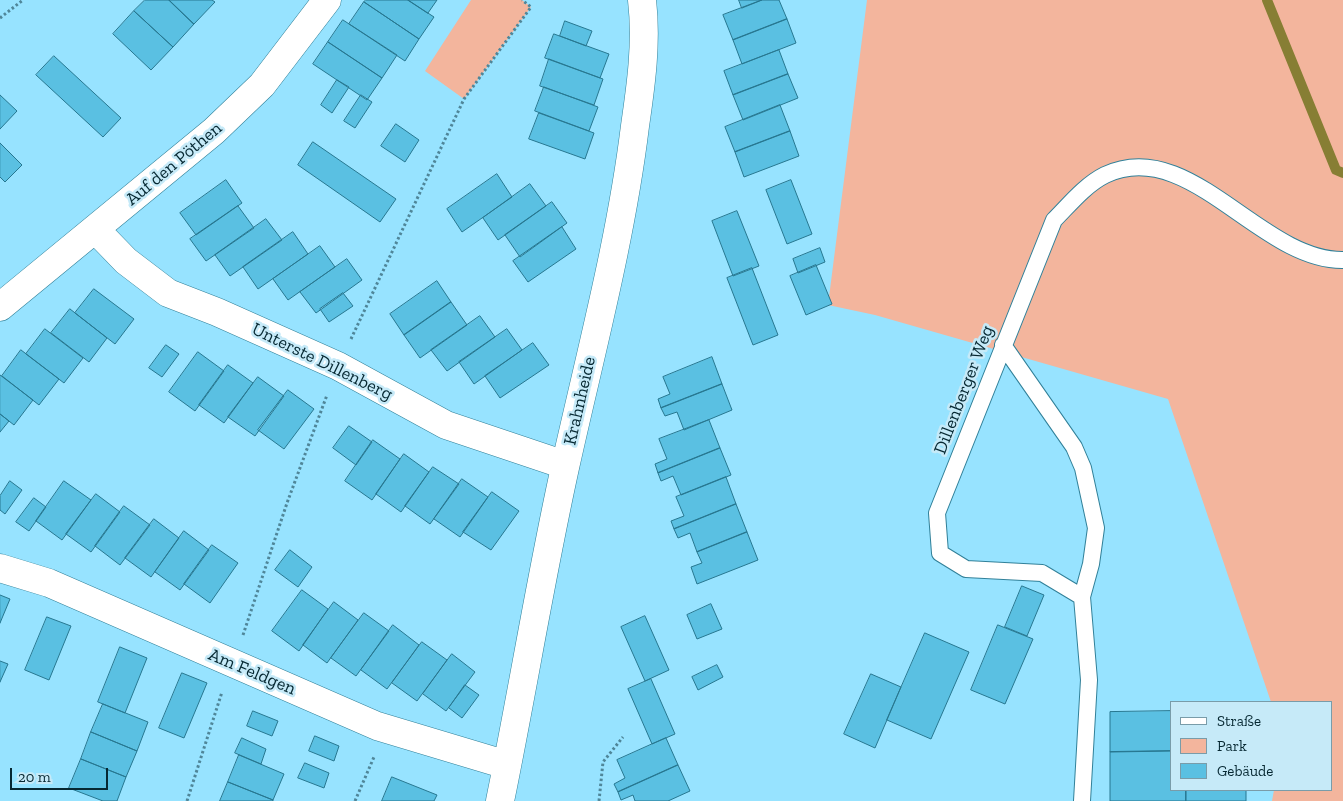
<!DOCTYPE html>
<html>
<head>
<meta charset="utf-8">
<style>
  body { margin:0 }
  #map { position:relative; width:1343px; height:801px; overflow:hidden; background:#97e3ff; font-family:"Zilla Slab",serif }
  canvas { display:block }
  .legend { position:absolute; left:1170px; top:701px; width:162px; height:90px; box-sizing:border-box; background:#c6eaf8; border:1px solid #799ca9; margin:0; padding:6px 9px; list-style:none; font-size:15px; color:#062832 }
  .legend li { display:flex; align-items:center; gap:10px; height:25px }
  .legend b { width:25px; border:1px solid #799ca9 }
  .scale { position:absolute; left:10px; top:768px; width:98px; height:22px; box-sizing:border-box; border:2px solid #062832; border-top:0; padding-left:6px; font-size:15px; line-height:18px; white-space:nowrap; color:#062832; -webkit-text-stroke:4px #c6eaf8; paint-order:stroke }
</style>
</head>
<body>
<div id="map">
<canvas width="1343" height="801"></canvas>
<ul class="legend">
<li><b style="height:6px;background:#fff"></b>Straße</li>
<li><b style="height:14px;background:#f3b59d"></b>Park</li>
<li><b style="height:14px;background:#5ac0e2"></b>Gebäude</li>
</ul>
<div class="scale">20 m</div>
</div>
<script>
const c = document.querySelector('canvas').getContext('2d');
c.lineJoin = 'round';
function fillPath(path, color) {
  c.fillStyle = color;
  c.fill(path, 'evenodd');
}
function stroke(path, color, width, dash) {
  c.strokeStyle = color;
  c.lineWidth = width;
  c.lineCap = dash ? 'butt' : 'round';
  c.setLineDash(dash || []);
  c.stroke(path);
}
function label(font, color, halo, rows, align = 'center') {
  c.font = font + ' "Zilla Slab",serif';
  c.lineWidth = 5;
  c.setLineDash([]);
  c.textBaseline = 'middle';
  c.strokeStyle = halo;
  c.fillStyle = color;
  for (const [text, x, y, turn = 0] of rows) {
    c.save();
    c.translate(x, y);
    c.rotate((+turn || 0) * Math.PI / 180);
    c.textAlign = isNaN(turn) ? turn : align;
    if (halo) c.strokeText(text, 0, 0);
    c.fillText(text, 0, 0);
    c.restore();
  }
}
const green = new Path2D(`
  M 471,0 L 522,0 L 531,7 L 464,99 L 425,71 Z
  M 867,0 L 1343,0 L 1343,801 L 1272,801 L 1274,790 L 1332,790 L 1332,702 L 1271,702 L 1168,399 L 875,315 L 828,305 Z`);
const stream = new Path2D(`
  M 1267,0 L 1336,170 L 1343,173`);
const building = new Path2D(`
  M 145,0 L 169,0 L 194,24 L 173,47 L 134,11 Z
  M 169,0 L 212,0 L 215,2 L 194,24 Z
  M 366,0 L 408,0 L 434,17 L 419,39 L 364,2 Z
  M 408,0 L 437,0 L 428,13 Z
  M 739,0 L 762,0 L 742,8 Z
  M 762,0 L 779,0 L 787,19 L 733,40 L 723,15 Z
  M 364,2 L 419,39 L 405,61 L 349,24 Z
  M 134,11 L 173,47 L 151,70 L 113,34 Z
  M 787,19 L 796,43 L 742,64 L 733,40 Z
  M 343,20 L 397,55 L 382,78 L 328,42 Z
  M 565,21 L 592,31 L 586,46 L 560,36 Z
  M 554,34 L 609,54 L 600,78 L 545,58 Z
  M 328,42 L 382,78 L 367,100 L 313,64 Z
  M 779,50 L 788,74 L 733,95 L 724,71 Z
  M 54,56 L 121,118 L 103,137 L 36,75 Z
  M 549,59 L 603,79 L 594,105 L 540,86 Z
  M 788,74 L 798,98 L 743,120 L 733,95 Z
  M 337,80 L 349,87 L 332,113 L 321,105 Z
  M 544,87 L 598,107 L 589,131 L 535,111 Z
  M 0,95 L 17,111 L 0,129 Z
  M 361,95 L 372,102 L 355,128 L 344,121 Z
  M 780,105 L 790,131 L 735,152 L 725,127 Z
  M 539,113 L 594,133 L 585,159 L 529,139 Z
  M 396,124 L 419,140 L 405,162 L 381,146 Z
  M 790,131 L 799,156 L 744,177 L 735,152 Z
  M 313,142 L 396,199 L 380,222 L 298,165 Z
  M 0,143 L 22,165 L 5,182 L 0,177 Z
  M 497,174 L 512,197 L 462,232 L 447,209 Z
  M 226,180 L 242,203 L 196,235 L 180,213 Z
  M 791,180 L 812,234 L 787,244 L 766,190 Z
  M 530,184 L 546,206 L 498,240 L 483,218 Z
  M 552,202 L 567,223 L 520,257 L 505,235 Z
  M 238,206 L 254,228 L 206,261 L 190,239 Z
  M 737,211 L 759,266 L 733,276 L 712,221 Z
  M 266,219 L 282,240 L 230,276 L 215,255 Z
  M 562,227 L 576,249 L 528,282 L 513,261 Z
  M 293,232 L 308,254 L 258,289 L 243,267 Z
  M 320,246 L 335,267 L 288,300 L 273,279 Z
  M 820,248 L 825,262 L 798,273 L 793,259 Z
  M 347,259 L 362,280 L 316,313 L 300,292 Z
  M 816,265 L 832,304 L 806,315 L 790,276 Z
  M 752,268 L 778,335 L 753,345 L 727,278 Z
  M 437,281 L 451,302 L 404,335 L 390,314 Z
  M 94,289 L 134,319 L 115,344 L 75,313 Z
  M 343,293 L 353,306 L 329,322 L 320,309 Z
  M 451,302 L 467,325 L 420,358 L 404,335 Z
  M 70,309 L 107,338 L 89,362 L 51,333 Z
  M 480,316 L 495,337 L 447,371 L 431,350 Z
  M 45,329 L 83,358 L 64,383 L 26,354 Z
  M 507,329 L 522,350 L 474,384 L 459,362 Z
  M 533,343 L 549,365 L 500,398 L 485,376 Z
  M 166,345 L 179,354 L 162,377 L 149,368 Z
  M 21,350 L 59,379 L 39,405 L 2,376 Z
  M 198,352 L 224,371 L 195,411 L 169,392 Z
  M 712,357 L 722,384 L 661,408 L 658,399 L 670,394 L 663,377 Z
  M 228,365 L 253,383 L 224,423 L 199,405 Z
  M 0,375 L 33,400 L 14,425 L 0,414 Z
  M 258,377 L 284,396 L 255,436 L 228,417 Z
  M 722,384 L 732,410 L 684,430 L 677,412 L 665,416 L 661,408 Z
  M 288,390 L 314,409 L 284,449 L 258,430 Z
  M 0,414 L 9,421 L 0,432 Z
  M 709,420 L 720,448 L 658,473 L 655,464 L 667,459 L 659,439 Z
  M 349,426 L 372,442 L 356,465 L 333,448 Z
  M 373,440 L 400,459 L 372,500 L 345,481 Z
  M 720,448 L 731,475 L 681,495 L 673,476 L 661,481 L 658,473 Z
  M 404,454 L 429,472 L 401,512 L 376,494 Z
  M 433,467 L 459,484 L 430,524 L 405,506 Z
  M 726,477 L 736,504 L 674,529 L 671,521 L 684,516 L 676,497 Z
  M 462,479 L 488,497 L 460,537 L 434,519 Z
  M 10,481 L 22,490 L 5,514 L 0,510 L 0,496 Z
  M 64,481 L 91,500 L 62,540 L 36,521 Z
  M 492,492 L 519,511 L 491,550 L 463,532 Z
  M 96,494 L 120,512 L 91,552 L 66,534 Z
  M 34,498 L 46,507 L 29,531 L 16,522 Z
  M 736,504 L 747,532 L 697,552 L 690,533 L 678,538 L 674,529 Z
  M 124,506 L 150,525 L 120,565 L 95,546 Z
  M 154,519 L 179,538 L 151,577 L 125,558 Z
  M 184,531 L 209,550 L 180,590 L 155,572 Z
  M 747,532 L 758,560 L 697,584 L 691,567 L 702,563 L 697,552 Z
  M 212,545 L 238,563 L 210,603 L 184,584 Z
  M 290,550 L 312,567 L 298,587 L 275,570 Z
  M 1022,586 L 1044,595 L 1027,636 L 1005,627 Z
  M 302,590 L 328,609 L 299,651 L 272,631 Z
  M 0,595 L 10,599 L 0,623 Z
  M 334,602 L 358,620 L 327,663 L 303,645 Z
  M 711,604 L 722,629 L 697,639 L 687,615 Z
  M 364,613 L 389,631 L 356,676 L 331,658 Z
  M 645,616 L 669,670 L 645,681 L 621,627 Z
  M 47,617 L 71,626 L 49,680 L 25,670 Z
  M 393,625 L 419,645 L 387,689 L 361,670 Z
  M 998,625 L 1033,639 L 1005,704 L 971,690 Z
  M 925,633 L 969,652 L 931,739 L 887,720 Z
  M 422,642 L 447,660 L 417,701 L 392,683 Z
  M 120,647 L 147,658 L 125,713 L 98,702 Z
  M 452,654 L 475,672 L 446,711 L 423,694 Z
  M 0,661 L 8,664 L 0,682 Z
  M 717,665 L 723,677 L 698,690 L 692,677 Z
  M 182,673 L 207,683 L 184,738 L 159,728 Z
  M 871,674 L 901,687 L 875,748 L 844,734 Z
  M 651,679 L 675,734 L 652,744 L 628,689 Z
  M 465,685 L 479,695 L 462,718 L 449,708 Z
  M 103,704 L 148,722 L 137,751 L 91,732 Z
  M 253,711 L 278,721 L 272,736 L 247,726 Z
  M 1171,711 L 1172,751 L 1110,752 L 1110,712 Z
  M 91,732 L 137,751 L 126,777 L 81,759 Z
  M 315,736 L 339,746 L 334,761 L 309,751 Z
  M 242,738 L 266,749 L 261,764 L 235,753 Z
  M 666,738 L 678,765 L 618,792 L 614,784 L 625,778 L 617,760 Z
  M 1172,751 L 1172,790 L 1186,790 L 1186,801 L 1110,801 L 1110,752 Z
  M 239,755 L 284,774 L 273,800 L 228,782 Z
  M 81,759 L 126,777 L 117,801 L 103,801 L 69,788 Z
  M 305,763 L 329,773 L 324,788 L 298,778 Z
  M 678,765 L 690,791 L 668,801 L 635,801 L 633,795 L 621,800 L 618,792 Z
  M 392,777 L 437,795 L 434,801 L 382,801 Z
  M 228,782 L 273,800 L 273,801 L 220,801 Z
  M 1186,790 L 1246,790 L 1246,801 L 1186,801 Z`);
const path = new Path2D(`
  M 0,18 L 23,0
  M 351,339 L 464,99 L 531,7 L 522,0
  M 243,635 L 287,503 L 327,395
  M 187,801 L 222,692
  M 355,801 L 374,757
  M 599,801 L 603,762 L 623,737`);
const lane = new Path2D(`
  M 1003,345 L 1074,447 L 1083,468 L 1096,528 L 1091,564 L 1082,597
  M 1082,801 L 1089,680 L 1082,597 L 1042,573 L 966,569 L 940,553 L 937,513 L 1054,220 C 1069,205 1085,185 1105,175 C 1189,135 1260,261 1343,260`);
const street = new Path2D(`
  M 96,230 L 126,261 L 168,293 L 217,312 L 338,366 L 446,425 L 565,465
  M 0,307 L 214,131 L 262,85 L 327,0
  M 0,568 L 49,583 L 377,726 L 507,765
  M 500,801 C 523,689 541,575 566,463 C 591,351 621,240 635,126 C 641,85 647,42 642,0`);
const streetNames = [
  ["Auf den Pöthen",174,164,-40],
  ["Unterste Dillenberg",322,362,26],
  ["Dillenberger Weg",964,390,-69],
  ["Krahnheide",580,401,-77],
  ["Am Feldgen",252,672,23]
];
fillPath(green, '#f3b59d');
stroke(stream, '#877e34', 10);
fillPath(building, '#5ac0e2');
stroke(building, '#277790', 1);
stroke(lane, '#318099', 18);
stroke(street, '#318099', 29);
stroke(path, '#4f8699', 3, [2.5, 2.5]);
stroke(lane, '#fff', 16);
stroke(street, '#fff', 28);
label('18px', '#062832', '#c6eaf8', streetNames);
</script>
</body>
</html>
